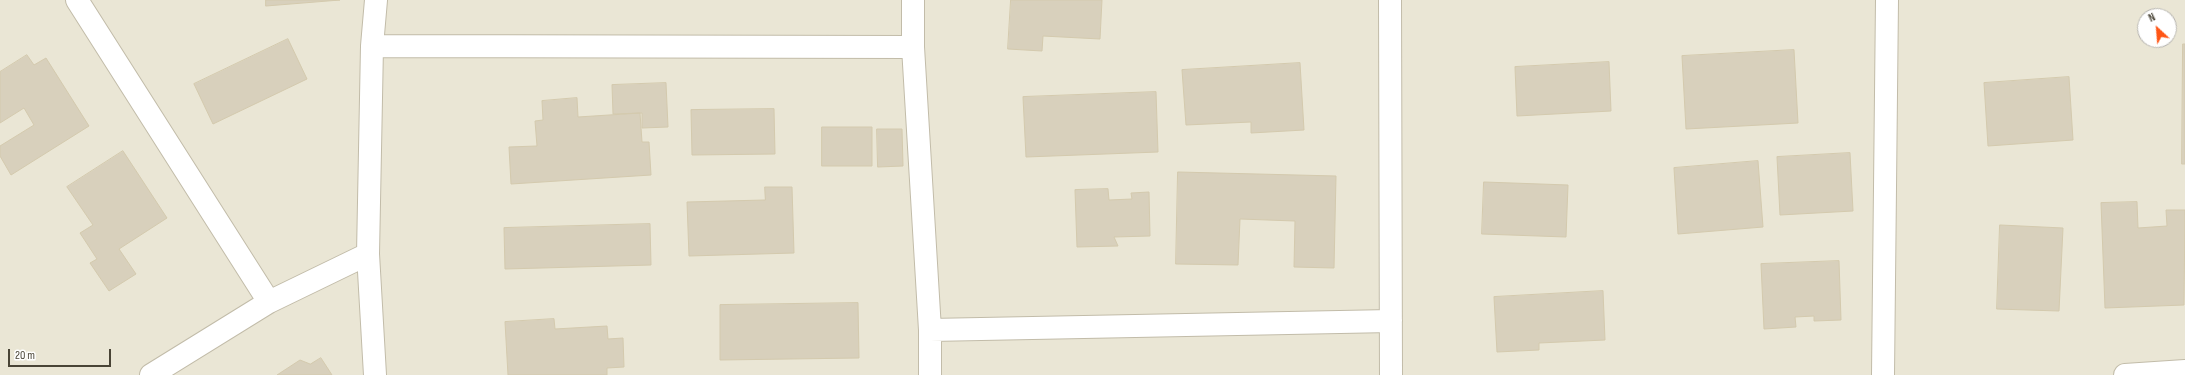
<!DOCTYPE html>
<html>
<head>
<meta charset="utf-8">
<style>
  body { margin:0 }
  #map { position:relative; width:2185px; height:375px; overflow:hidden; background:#f5f3e8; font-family:"Sofia Sans Condensed",sans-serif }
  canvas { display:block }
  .north { position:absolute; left:2137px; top:8px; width:40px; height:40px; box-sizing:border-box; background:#fff; border:1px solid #b6b4af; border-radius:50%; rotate:334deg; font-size:11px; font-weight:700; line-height:16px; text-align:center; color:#494436 }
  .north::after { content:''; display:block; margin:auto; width:14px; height:18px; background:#ff5515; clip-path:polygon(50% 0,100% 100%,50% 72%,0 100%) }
  .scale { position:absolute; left:8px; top:349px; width:103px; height:18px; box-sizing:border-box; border:2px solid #494436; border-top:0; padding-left:5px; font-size:12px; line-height:14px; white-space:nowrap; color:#494436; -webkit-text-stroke:3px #fff; paint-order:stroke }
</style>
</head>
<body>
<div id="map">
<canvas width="2185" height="375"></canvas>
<div class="north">N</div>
<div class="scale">20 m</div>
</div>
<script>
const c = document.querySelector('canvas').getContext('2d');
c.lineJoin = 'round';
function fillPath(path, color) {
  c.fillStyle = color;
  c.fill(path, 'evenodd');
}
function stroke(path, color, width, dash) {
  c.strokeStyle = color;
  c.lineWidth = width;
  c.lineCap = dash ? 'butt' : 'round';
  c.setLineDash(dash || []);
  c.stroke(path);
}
const residential = new Path2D(`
  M 0,0 L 2185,0 L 2185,375 L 0,375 ZM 2145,16 L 2169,16 L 2169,40 L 2145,40 Z`);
const building = new Path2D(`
  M 266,0 L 340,0 L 266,6 Z
  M 1011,0 L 1102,0 L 1100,39 L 1043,36 L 1042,51 L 1008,49 Z
  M 288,39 L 307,79 L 213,124 L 194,84 Z
  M 2183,44 L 2185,44 L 2185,164 L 2182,164 Z
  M 1794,50 L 1798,123 L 1686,129 L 1682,56 Z
  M 27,55 L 34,65 L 46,58 L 89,126 L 11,175 L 0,156 L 0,146 L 34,125 L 24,108 L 0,123 L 0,72 Z
  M 1609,62 L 1611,111 L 1517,116 L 1515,67 Z
  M 1300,63 L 1304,130 L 1251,133 L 1251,122 L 1186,125 L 1182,70 Z
  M 2069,77 L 2073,140 L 1988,146 L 1984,83 Z
  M 666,83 L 668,127 L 642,128 L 642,113 L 613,114 L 612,85 Z
  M 1156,92 L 1158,152 L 1026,157 L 1023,97 Z
  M 577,98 L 578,117 L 640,113 L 642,142 L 649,142 L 651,175 L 511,184 L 509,147 L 537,146 L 535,121 L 543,120 L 542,101 Z
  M 774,109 L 775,154 L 692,155 L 691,110 Z
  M 822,127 L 872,127 L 872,166 L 822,166 Z
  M 877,129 L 902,129 L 903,166 L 878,167 Z
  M 123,151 L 167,218 L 119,249 L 136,274 L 109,291 L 90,263 L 97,259 L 80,233 L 93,225 L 67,187 Z
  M 1850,153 L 1853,211 L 1780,215 L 1777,157 Z
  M 1758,161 L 1763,227 L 1678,234 L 1674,168 Z
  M 1178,172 L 1336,176 L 1334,268 L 1294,267 L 1295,221 L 1240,219 L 1238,265 L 1176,264 Z
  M 1484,182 L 1568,185 L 1566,237 L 1482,234 Z
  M 765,187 L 792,187 L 794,253 L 689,256 L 687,202 L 765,200 Z
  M 1108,189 L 1109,200 L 1132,199 L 1131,193 L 1149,192 L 1150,236 L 1114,237 L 1118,246 L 1077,247 L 1075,190 Z
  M 2137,202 L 2138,228 L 2167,226 L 2166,210 L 2185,210 L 2184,305 L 2105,308 L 2101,203 Z
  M 650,224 L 651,265 L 505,269 L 504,228 Z
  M 2000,225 L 2063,228 L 2059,311 L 1997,309 Z
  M 1839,261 L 1841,320 L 1814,321 L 1814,316 L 1795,317 L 1796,327 L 1764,329 L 1761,264 Z
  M 1603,291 L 1605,340 L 1539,343 L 1539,350 L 1497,352 L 1494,297 Z
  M 858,303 L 859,358 L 720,360 L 720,305 Z
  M 554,319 L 555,329 L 607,326 L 608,339 L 623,338 L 624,367 L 607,368 L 607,375 L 508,375 L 505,322 Z
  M 321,358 L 332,375 L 277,375 L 300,360 L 310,364 Z`);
const minor = new Path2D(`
  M 77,0 L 269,302 L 368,254
  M 913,0 L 913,47 L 930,330 L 930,375
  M 1390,0 L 1391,375
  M 372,46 L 913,47
  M 930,330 L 1391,321
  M 151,375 L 269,302
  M 375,375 L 368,254 L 372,46 L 376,0
  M 1883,375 L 1887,0
  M 2125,375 L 2185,371`);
fillPath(residential, '#eae6d5');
fillPath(building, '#d8d0bc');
stroke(building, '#d4caae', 1);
stroke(minor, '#c2bca9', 24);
stroke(minor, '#fff', 22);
</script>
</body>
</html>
